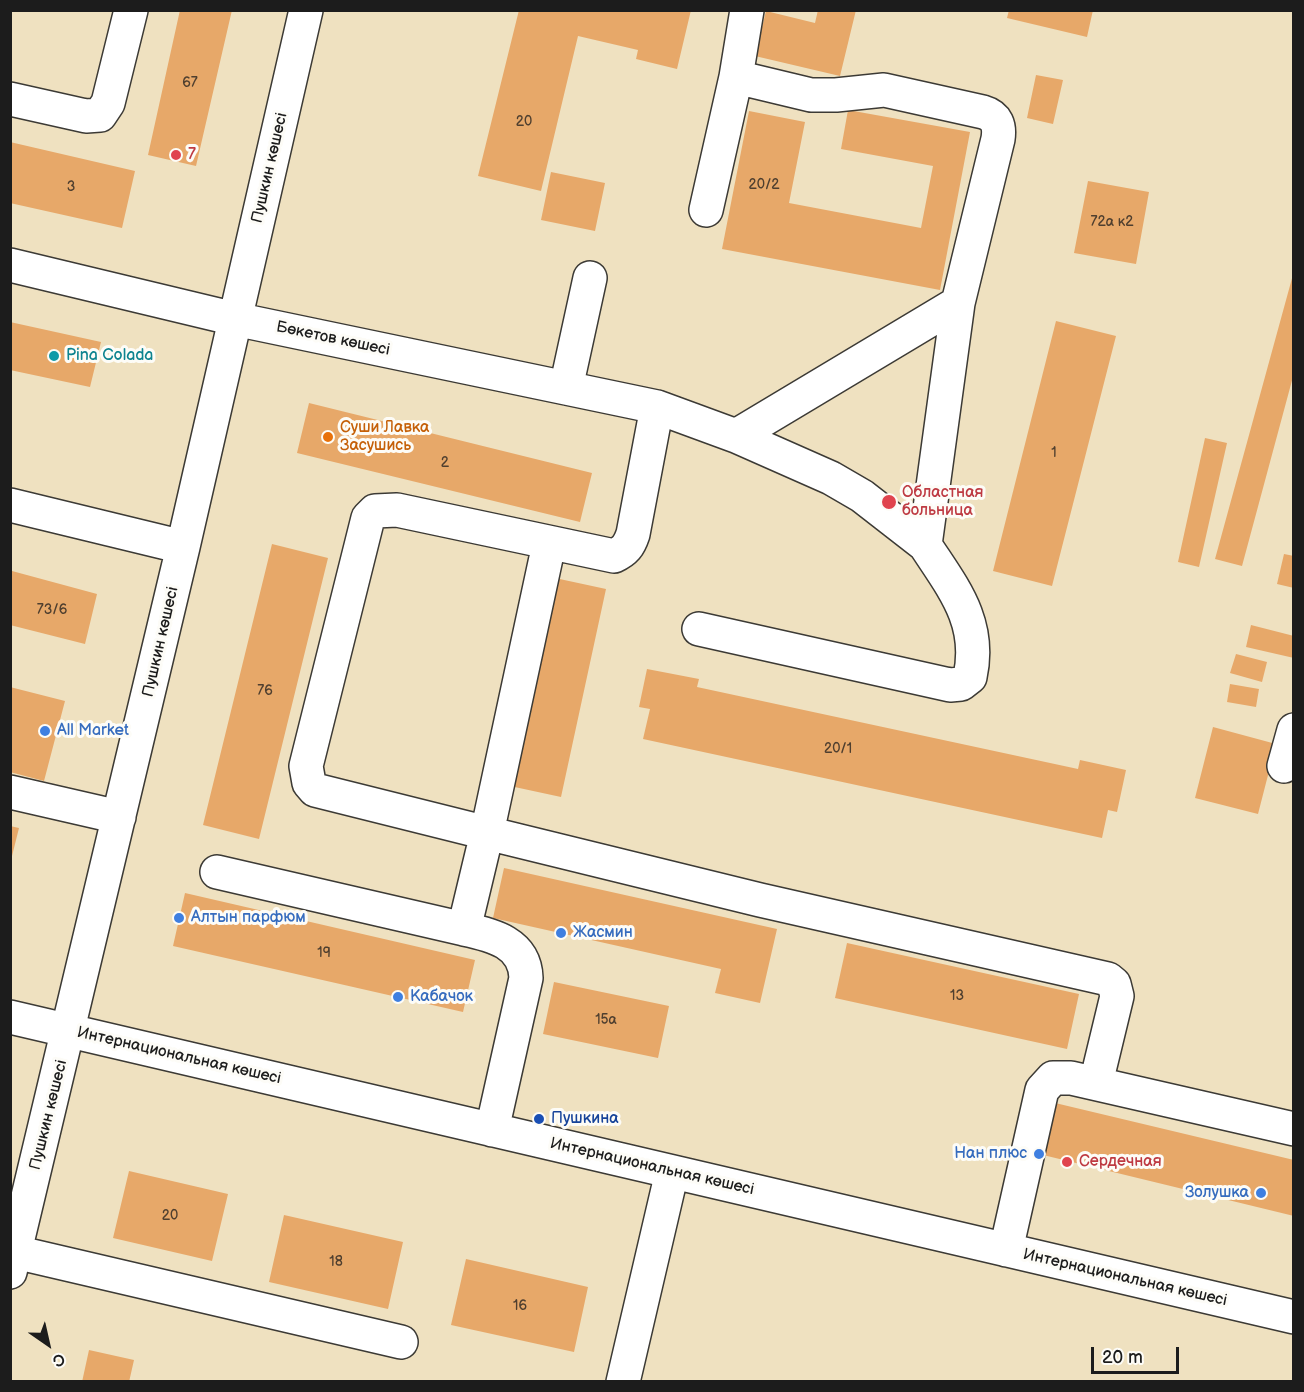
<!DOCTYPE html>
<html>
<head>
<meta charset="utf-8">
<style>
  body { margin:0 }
  #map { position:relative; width:1304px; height:1392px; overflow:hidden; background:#efe1c0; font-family:"Balsamiq Sans",sans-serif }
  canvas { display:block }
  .frame { position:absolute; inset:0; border:12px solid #1c1c1c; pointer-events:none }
  .north { position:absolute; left:18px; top:1314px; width:60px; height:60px; -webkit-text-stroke:4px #fdfcf7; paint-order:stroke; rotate:146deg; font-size:16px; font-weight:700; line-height:24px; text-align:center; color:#1c1c1c }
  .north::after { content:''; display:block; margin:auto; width:21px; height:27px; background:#1c1c1c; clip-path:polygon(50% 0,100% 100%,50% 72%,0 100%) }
  .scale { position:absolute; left:1091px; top:1347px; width:88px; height:27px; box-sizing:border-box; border:3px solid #1c1c1c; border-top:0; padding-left:8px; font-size:18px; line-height:21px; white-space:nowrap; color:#1c1c1c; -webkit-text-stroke:4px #fdfcf7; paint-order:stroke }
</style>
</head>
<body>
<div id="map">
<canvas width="1304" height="1392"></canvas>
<div class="frame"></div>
<div class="north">С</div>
<div class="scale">20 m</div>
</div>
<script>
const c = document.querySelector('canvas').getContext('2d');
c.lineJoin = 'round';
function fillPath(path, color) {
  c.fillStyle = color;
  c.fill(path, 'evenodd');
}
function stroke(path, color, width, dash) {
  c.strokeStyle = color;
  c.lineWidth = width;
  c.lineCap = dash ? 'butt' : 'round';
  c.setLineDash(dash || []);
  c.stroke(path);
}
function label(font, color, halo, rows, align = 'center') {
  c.font = font + ' "Balsamiq Sans",sans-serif';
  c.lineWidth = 6;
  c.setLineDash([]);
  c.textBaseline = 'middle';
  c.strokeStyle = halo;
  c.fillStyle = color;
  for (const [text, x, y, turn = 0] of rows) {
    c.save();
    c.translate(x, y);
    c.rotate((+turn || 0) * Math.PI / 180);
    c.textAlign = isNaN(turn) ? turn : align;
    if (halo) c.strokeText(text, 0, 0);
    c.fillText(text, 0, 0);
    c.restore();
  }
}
const building = new Path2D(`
  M 180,10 L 232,10 L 196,166 L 148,155 Z
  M 519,10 L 691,10 L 677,69 L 636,59 L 638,50 L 578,36 L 541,191 L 478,176 Z
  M 818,10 L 856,10 L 840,76 L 755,56 L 766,11 L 815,23 Z
  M 1009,10 L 1093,10 L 1087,37 L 1007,18 Z
  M 1036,75 L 1063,80 L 1053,124 L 1027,118 Z
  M 848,110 L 970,132 L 940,290 L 722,249 L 749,111 L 805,122 L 789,203 L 921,228 L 933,166 L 841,149 Z
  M 10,142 L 135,171 L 122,228 L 10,203 Z
  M 551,172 L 605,183 L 595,231 L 541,220 Z
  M 1088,181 L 1149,192 L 1136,264 L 1074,253 Z
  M 1294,271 L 1294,373 L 1242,566 L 1215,559 Z
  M 1056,321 L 1116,336 L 1052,586 L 993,571 Z
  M 10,322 L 101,342 L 90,387 L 10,370 Z
  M 309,403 L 592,473 L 580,522 L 297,453 Z
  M 1205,438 L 1227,443 L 1199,567 L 1178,562 Z
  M 272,544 L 328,558 L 259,839 L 203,825 Z
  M 1284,554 L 1294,556 L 1294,588 L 1277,584 Z
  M 12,571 L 97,594 L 85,644 L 10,625 Z
  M 555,578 L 606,589 L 561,797 L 510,786 Z
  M 1251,625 L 1294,636 L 1294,658 L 1246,647 Z
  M 1236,654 L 1267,662 L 1262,682 L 1230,673 Z
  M 647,669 L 699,679 L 697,687 L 1078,769 L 1080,760 L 1126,770 L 1117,812 L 1108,810 L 1102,838 L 643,739 L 650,709 L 639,707 Z
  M 1230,684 L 1259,689 L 1256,707 L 1227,702 Z
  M 10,687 L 65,701 L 44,781 L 10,772 Z
  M 1213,727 L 1276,744 L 1258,814 L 1195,798 Z
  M 10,826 L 19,828 L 11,860 L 10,860 Z
  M 504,868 L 777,929 L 760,1003 L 715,993 L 721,969 L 493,918 Z
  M 185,893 L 475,960 L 463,1012 L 173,946 Z
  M 847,943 L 1079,994 L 1067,1049 L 835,998 Z
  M 554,982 L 669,1006 L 658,1058 L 543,1034 Z
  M 1051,1102 L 1294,1160 L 1294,1216 L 1039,1154 Z
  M 129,1171 L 228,1194 L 212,1261 L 113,1238 Z
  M 284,1215 L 403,1242 L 388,1309 L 269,1282 Z
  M 466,1259 L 588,1287 L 574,1352 L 451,1325 Z
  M 89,1350 L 134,1360 L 129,1382 L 82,1382 Z`);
const minor = new Path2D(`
  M 747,10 L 736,77 L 811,95 L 836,95 L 884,90 L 983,112 C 997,116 1000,126 998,139 L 958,303
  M 10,99 L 86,116 L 100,115 L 108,103 L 131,10
  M 706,210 L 736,77
  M 10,265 L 235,319 L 657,407 L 736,436 L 831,478 L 862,496 L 925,545 L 958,303 L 736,436
  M 566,388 L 590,278
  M 10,505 L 183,547
  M 549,544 L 487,833 L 315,790 L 309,783 L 306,766 L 368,518 L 375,511 L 397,510 L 614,556 C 625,551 629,546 633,534 L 657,407
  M 699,629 L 950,685 L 961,684 L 970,677 C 982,622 953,588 925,545
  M 1284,766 L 1294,730
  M 10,792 L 119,817
  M 217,872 L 464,929
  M 10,1017 L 1294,1317
  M 492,1130 L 526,978 C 525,943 493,935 464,929 L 487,833 L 760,900 L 1108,979 L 1114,984 L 1117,996 L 1096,1083
  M 1006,1250 L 1042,1090 L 1053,1078 L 1071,1078 L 1294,1129
  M 15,1252 L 401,1342
  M 10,1272 L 183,547 L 306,10
  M 623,1382 L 672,1172`);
const markers = [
  [176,155,6,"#e0444e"],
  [54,356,6,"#0f9aa8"],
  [328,437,6,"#e8710a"],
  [889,502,8,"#e0444e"],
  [45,731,6,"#3f7fe0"],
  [179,918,6,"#3f7fe0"],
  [561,933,6,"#3f7fe0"],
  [398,997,6,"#3f7fe0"],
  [539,1119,6,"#1a4fb4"],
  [1039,1154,6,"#3f7fe0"],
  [1067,1162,6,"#e0444e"],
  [1261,1193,6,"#3f7fe0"]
];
const numberNames = [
  ["67",190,83],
  ["20",524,122],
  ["20/2",764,185],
  ["3",71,187],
  ["72а к2",1112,222],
  ["1",1054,453],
  ["2",445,463],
  ["73/6",52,610],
  ["76",265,691],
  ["20/1",838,749],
  ["19",324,953],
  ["13",957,996],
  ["15а",606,1020],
  ["20",170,1216],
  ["18",336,1262],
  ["16",520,1306]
];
const healthNames = [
  ["7",188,155],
  ["Областная",902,493],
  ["больница",902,511],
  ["Сердечная",1079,1162]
];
const streetNames = [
  ["Пушкин көшесі",270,168,-77],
  ["Бөкетов көшесі",333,339,12],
  ["Пушкин көшесі",161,642,-77],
  ["Интернациональная көшесі",179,1056,13],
  ["Пушкин көшесі",49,1115,-76],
  ["Интернациональная көшесі",652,1167,13],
  ["Интернациональная көшесі",1125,1278,13]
];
const cultureNames = [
  ["Pina Colada",66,356]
];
const foodNames = [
  ["Суши Лавка",340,428],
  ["Засушись",340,446]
];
const shopNames = [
  ["All Market",57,731],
  ["Алтын парфюм",191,918],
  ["Жасмин",573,933],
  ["Кабачок",410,997],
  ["Нан плюс",1027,1154,"right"],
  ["Золушка",1249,1193,"right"]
];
const transitNames = [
  ["Пушкина",551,1119]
];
fillPath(building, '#e7a869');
stroke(minor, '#3c3a35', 36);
stroke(minor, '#fff', 33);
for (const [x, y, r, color] of markers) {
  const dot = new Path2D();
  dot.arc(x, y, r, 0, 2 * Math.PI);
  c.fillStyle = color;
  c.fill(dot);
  stroke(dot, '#fdfcf7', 2);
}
label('14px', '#4f3f2f', null, numberNames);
label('16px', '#be3a42', '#fdfcf7', healthNames, 'left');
label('16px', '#1c1c1c', '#fdfcf7', streetNames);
label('16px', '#0d838f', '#fdfcf7', cultureNames, 'left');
label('16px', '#c56008', '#fdfcf7', foodNames, 'left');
label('16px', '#366cbe', '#fdfcf7', shopNames, 'left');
label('16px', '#164399', '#fdfcf7', transitNames, 'left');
</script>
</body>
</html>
